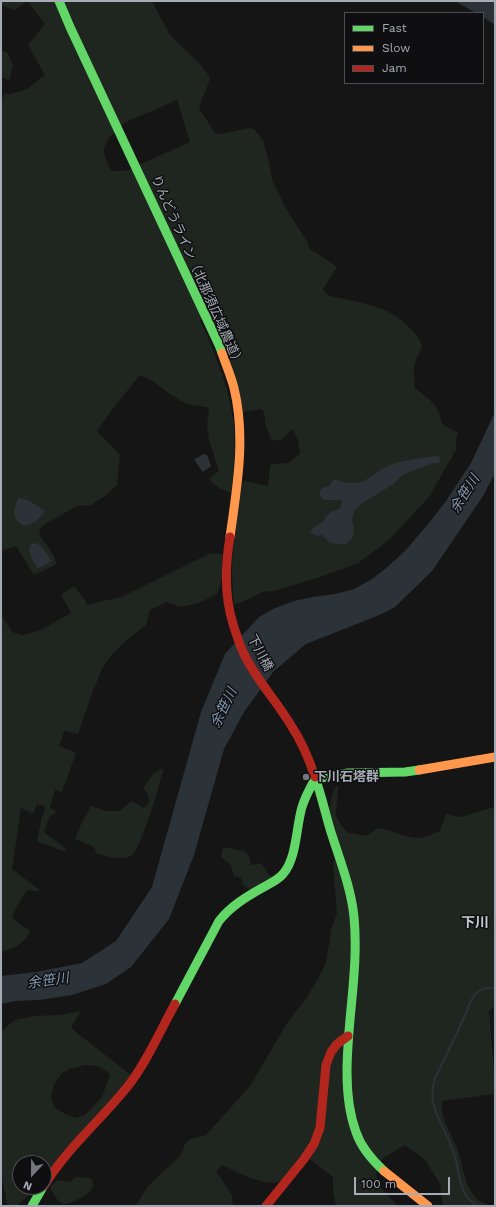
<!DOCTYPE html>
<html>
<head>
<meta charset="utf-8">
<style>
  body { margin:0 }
  #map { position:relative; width:496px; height:1207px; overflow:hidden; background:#151515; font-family:"Work Sans",sans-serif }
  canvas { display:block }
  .frame { position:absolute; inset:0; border:2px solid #a7abb5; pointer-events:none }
  .legend { position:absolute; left:344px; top:12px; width:140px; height:72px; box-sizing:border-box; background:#0f0f11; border:1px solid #4c4d53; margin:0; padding:5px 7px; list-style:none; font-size:12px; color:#a7abb5 }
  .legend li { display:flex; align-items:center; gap:8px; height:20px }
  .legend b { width:20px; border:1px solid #4c4d53 }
  .north { position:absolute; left:12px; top:1155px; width:40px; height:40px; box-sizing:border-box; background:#0f0f11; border:1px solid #4c4d53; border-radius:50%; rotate:202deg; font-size:11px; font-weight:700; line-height:16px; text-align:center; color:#a7abb5 }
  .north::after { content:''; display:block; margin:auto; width:14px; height:18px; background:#74767d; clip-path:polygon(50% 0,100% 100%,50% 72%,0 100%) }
  .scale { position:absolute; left:354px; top:1177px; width:96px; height:18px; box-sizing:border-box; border:2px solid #a7abb5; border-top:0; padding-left:5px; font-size:12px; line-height:14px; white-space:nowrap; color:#a7abb5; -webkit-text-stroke:3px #0f0f11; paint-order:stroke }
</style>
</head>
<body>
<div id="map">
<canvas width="496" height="1207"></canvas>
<div class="frame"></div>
<ul class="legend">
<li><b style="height:5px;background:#63d668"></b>Fast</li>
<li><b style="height:5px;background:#ff974d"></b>Slow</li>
<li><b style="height:5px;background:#b3261e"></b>Jam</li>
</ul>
<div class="north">N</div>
<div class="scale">100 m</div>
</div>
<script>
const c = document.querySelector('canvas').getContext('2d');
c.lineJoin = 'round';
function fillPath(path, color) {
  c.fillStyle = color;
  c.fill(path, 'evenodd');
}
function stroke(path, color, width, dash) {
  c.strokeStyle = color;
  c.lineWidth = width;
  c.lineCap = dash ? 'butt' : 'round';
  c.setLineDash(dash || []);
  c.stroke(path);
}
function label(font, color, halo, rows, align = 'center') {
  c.font = font + ' "Work Sans","Noto Sans JP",sans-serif';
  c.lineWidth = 3;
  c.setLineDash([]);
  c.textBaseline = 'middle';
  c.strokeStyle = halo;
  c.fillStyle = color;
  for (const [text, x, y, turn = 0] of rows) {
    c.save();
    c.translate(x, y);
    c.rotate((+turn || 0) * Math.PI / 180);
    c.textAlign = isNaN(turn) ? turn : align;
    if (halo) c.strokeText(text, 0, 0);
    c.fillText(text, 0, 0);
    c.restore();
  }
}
const green = new Path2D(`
  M 1,1 L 152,1 L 170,35 L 199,63 L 210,77 C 208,88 202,97 199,108 L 215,133 L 222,134 L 249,128 L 254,129 L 263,140 L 269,162 L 272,179 L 285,207 L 308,243 L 309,248 L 337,267 L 323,289 L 325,292 L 330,296 C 359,302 390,306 410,328 C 416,334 420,339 422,347 C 419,353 415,360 414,368 C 413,374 416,380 414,387 C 429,400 438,402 442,424 L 450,429 L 459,433 L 456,439 L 456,450 L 429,497 L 389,540 L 380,547 L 358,563 L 323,576 L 274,591 L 263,592 L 240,603 L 234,604 C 233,593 232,581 232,570 C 232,541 240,512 242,483 L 245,481 L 268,486 L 270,466 L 272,464 L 289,463 L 300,453 L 298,440 L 292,429 C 284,436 283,444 271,439 L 265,423 L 265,416 L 262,409 L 243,412 L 239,394 L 227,350 L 209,316 L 200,320 C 213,349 227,381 232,413 C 237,439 234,467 231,493 C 224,491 212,485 209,478 L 219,471 L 209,440 L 207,425 L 209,408 C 202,406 194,406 187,404 C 170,397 157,381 140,375 L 115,406 L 97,431 L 120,455 L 117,485 L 105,496 L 91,505 L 77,506 L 42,526 L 39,534 L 53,554 L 57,564 L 34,575 L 16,546 L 1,551 L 1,102 L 5,93 L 8,95 L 27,89 L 45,75 L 28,45 L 45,24 L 27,1 L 15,10 L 1,5 ZM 177,100 L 190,142 L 125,171 L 111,171 L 103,152 L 108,139 L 124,123 ZM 329,486 L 346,488 L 365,486 L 350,515 L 326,540 L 322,535 C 323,521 324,514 339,509 L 342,503 L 341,500 L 327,500 L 322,488 Z
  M 1,50 L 8,53 L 13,66 L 9,80 L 1,77 Z
  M 211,553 L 222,554 C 224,570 223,579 217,594 L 199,603 L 179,607 L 167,602 L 150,610 L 146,625 L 123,643 L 111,656 L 103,667 L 92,693 L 78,734 L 66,731 L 64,732 L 59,746 L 76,753 L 62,792 L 55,790 L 50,808 L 56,811 L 54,815 L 52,815 L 49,817 L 44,832 L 66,849 L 65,852 L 37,841 L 42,817 L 46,807 L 37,804 L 33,814 L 21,808 L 12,869 L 40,890 L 39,891 L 27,890 L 16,908 L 12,918 L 30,931 C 25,944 13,949 1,952 L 1,614 L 12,632 L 23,635 L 41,630 L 71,613 L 61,595 L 74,586 L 86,601 L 86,605 L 121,597 Z
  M 161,769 L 163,769 C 161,782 140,852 131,856 C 122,861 107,856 97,854 L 94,847 L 75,839 L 82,822 L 91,806 L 105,811 L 119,811 L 132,801 L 144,808 L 150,801 L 147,793 L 143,788 L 153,774 Z
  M 336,786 L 338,786 L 336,816 L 341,825 L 347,832 L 366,836 L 378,828 C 392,829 404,838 418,838 C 425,838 433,833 440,831 L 446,814 L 460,817 L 494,807 L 495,810 L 495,1005 L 489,1011 C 490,1026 496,1083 494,1094 L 442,1101 C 440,1119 451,1132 457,1148 C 463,1164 464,1186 477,1199 C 480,1202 487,1204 491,1206 L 443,1206 L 440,1184 L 425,1160 L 405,1145 L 382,1159 L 376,1174 L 380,1187 L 398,1206 L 336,1206 L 333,1191 L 333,1177 L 311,1160 L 302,1155 C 296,1163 289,1178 279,1182 C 265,1187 235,1171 222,1165 L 216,1171 L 232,1195 L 233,1206 L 135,1206 L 149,1185 L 180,1156 L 186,1142 L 191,1139 L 206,1135 L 250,1086 L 287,1023 L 307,997 L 321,973 L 326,962 L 332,926 L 337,914 L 333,864 L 339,846 L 329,810 L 333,792 Z
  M 223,847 L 244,851 L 249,855 L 251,865 L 261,863 L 270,876 L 272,877 L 250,890 L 243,885 L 241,878 L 234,876 L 231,865 L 221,857 Z
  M 81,1011 L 71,1027 L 77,1033 L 131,1075 L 114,1098 L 44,1175 L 44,1163 L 20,1163 L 20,1187 L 35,1187 L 29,1195 L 17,1206 L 8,1206 L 7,1204 L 1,1171 L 1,1031 L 15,1020 L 34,1016 L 59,1015 ZM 85,1065 L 98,1066 L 110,1074 L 102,1097 L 85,1115 L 75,1118 L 65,1114 L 55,1108 L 51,1098 L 54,1084 L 62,1073 L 70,1069 Z
  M 76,1177 L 89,1178 L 92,1180 C 93,1183 94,1186 92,1189 C 90,1194 69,1205 64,1204 C 58,1203 54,1194 51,1190 L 51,1186 L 58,1180 L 70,1182 Z`);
const water = new Path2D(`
  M 455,1 L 495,1 L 495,25 L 483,17 L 483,13 L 476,13 Z
  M 495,412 L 495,473 L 483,496 L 432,571 L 395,607 L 377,616 L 306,644 L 273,672 L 244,712 L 224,749 L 194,855 L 169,919 L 131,967 L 106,984 L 72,995 L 39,1000 L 15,1001 L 1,1004 L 1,976 L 36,972 L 82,963 L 116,941 L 152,887 L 201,712 L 225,654 L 259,617 L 275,608 L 294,601 L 313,597 L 335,594 L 354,589 L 372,579 L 385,569 L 406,550 L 429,523 L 446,501 L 471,463 Z
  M 204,454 L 207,455 L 211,466 L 203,472 L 195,461 L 195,459 Z
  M 436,456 L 441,457 L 439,463 L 434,463 L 404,474 L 392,485 L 361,504 L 354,511 L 352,520 L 354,529 L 353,537 L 346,544 C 336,545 329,544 322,535 L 316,536 L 310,532 L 313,528 L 323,522 L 327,515 L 333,511 L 339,509 L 342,503 L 341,500 L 327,500 L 322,499 L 319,493 L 322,488 L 329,486 L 334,479 C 339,481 346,483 352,483 C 367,484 377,470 390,465 C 403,460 422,458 436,456 Z
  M 18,498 L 28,500 L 45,511 C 40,519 34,523 25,526 C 11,520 13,511 18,498 Z
  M 36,543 L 42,547 L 52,561 L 42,567 L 37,568 C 33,562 31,557 29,549 L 31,544 Z`);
const stream = new Path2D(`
  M 478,1206 C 473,1203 468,1199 465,1194 C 458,1182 459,1167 454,1154 C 449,1138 437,1119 433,1103 C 431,1095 433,1089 434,1081 C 443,1061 453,1042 462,1022 C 467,1013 469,1002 475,994 C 480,989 488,987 495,988`);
const fast = new Path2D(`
  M 59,1 L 70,27 L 219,345 L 222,353
  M 315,777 C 321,794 325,812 330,829 C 339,858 351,887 354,917 C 359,969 347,1020 347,1072 C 347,1092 349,1113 356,1132 C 361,1147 372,1160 384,1171
  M 175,1004 L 219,921 C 231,906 246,897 262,888 C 269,884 278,880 283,874 C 297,858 296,827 302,807 C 305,797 310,788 315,779 L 348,773 L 405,772 L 419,770
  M 32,1206 L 43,1187`);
const slow = new Path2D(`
  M 222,353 C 226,365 231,376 234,388 C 246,437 237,487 230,537
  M 419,770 L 495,757
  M 384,1171 L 428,1206`);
const jam = new Path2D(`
  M 230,537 C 225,566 224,595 233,624 C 237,636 240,647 246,658 C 259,683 278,703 292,727 C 302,742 309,759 315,777
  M 44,1186 C 67,1148 101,1120 128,1086 C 147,1062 160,1031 175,1004
  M 266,1206 L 304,1159 L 314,1144 L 320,1128 L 326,1065 L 331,1052 L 337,1044 L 348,1036`);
const markers = [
  [306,777,4,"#74767d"]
];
const streetNames = [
  ["りんどうライン（北那須広域農道）",197,271,66],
  ["下川橋",260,653,62]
];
const poiNames = [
  ["下川石塔群",314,777]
];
const waterNames = [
  ["余笹川",465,494,-58],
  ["余笹川",224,708,-64],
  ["余笹川",48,981,-8]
];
const neighbourhoodNames = [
  ["下川",475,923]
];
fillPath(green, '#1f251f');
fillPath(water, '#2b3238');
stroke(stream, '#2b3238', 2);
stroke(fast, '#63d668', 9);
stroke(slow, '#ff974d', 9);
stroke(jam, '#b3261e', 9);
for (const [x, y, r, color] of markers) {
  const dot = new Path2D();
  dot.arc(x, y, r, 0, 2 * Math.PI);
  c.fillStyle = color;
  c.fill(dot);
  stroke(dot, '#0f0f11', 1.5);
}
label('13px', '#a7abb5', '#0f0f11', streetNames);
label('bold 13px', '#a7abb5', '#0f0f11', poiNames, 'left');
label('italic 14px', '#7f99af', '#0f0f11', waterNames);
label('bold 14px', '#c7cad2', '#0f0f11', neighbourhoodNames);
</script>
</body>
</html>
